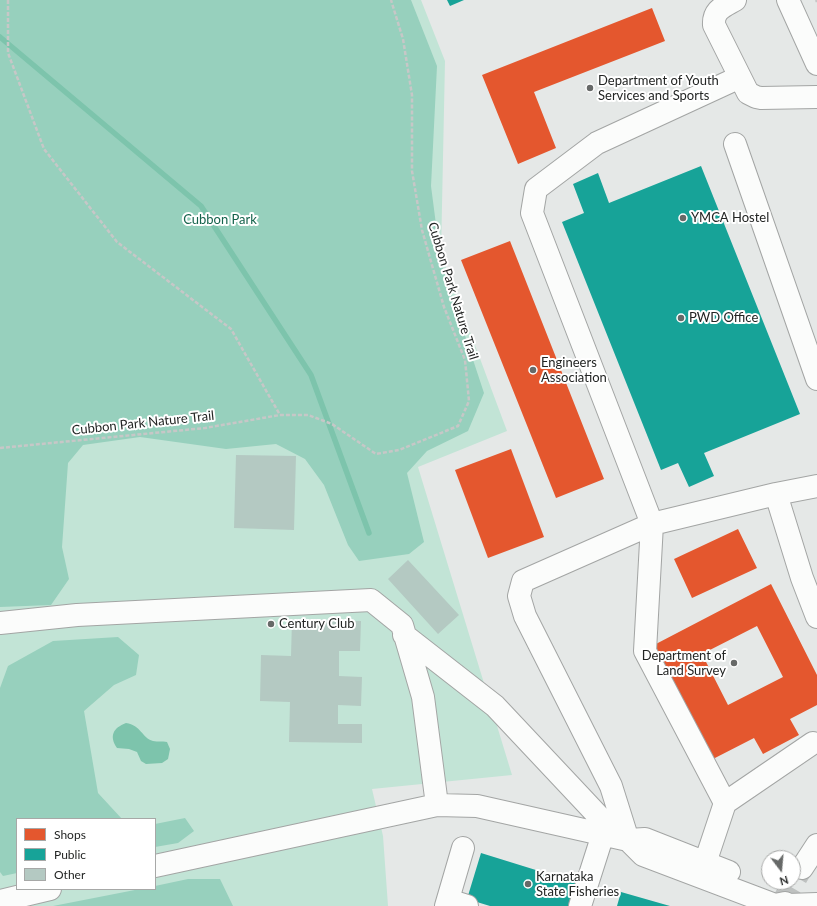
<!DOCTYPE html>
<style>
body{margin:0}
#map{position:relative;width:817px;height:906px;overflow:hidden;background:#e5e8e7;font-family:Lato,sans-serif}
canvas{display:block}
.legend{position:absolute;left:16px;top:818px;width:140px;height:72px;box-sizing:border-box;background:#fff;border:1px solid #a7a8a7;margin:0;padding:5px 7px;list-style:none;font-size:12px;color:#232524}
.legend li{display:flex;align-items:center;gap:8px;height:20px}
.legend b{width:20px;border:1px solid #a7a8a7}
.north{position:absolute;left:761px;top:850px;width:40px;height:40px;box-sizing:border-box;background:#fff;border:1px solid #a7a8a7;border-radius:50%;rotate:164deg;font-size:11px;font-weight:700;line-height:16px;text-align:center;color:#232524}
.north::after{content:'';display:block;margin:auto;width:14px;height:18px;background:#676968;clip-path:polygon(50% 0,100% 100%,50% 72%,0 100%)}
</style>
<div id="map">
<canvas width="817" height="906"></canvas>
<ul class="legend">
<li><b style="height:11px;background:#e4572e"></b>Shops</li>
<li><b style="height:11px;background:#17a398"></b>Public</li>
<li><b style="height:11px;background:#b4c9c2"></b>Other</li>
</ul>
<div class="north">N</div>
</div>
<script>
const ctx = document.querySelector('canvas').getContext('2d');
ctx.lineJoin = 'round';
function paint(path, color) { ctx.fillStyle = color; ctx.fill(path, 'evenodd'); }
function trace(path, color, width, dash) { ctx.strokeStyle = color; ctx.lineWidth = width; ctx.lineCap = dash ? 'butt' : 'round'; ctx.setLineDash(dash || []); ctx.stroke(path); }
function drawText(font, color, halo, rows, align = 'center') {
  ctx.font = font + ' Lato,sans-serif'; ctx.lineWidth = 4; ctx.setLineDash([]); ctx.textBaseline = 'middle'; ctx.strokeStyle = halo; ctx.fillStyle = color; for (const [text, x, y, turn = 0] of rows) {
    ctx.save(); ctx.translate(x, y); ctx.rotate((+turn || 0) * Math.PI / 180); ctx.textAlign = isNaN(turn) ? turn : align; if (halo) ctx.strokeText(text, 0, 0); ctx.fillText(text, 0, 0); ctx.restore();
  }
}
paint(new Path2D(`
 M0 0H421L445 61 441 254 507 431 418 467 512 775 372 789 383 836 388 906H0ZM17 819H155V889H17Z`), '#c2e4d6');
paint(new Path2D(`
 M0 0H411L437 66 431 186 441 263 484 393 468 431 427 451 407 473 424 542 409 554 359 561 348 545 324 485 305 459 276 444 226 449 140 437 83 445 68 463 62 547 69 579 51 605 0 607Z
 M118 637 139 655 136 675 114 685 84 711 98 793 122 819H17V873L3 876 0 872V688L8 666 53 641Z
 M185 818 194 831 178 843 155 847V824Z
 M188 879H220L233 906H53L140 889H155V886Z`), '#97d0bd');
paint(new Path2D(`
 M126 723C141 725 142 738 153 741 158 742 162 741 167 742L170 749 168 759 162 763 146 764 141 761 137 752 129 749 117 748C109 736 113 728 126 723Z`), '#7dc4ac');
paint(new Path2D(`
 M652 8 665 41 534 92 556 148 518 164 482 75Z
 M510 241 604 479 556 498 461 260Z
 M511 449 544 537 488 558 455 470Z
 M738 529 757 568 692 598 674 559Z
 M771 584 817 675V705L790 719 799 735 763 754 754 738 713 759 654 645ZM757 626 783 677 728 705 702 654Z`), '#e4572e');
paint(new Path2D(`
 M447 0H464L450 6Z
 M701 166 800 414 704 453 714 476 689 487 678 463 661 470 562 222 584 213 573 184 598 173 609 203Z
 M481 853 581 884 574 906H490L467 899Z
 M621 892 670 906H617Z`), '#17a398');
trace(new Path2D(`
 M0 37 201 206 311 375 369 533`), '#7dc4ac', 5.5);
paint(new Path2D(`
 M236 455 296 456 294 530 234 528Z
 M408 560 459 615 438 634 388 579Z
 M292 620 361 621 360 651H339V676L362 677 361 706 338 705V724H362V743L289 742 290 702 260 701 261 655 291 656Z`), '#b4c9c2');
trace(new Path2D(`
 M780 906 802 868`), '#bec1c0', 22, [22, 11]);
const minor = new Path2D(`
 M735 0C723 7 713 10 714 25L748 93 756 97 761 98 817 97
 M735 144 817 379
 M817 486 776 494 652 524 523 581 519 596 525 616 611 786 628 840 643 855 775 905 785 903 788 905 817 904
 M776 494 802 578 817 617
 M0 623 77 615 371 600 402 625 423 697 437 805
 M404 635 495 706 605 823 603 834 580 906
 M725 803 645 651 652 524 532 213 536 189 597 143 740 77
 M705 863 725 803 813 743
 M155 866 437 805 477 806 628 840 645 839 729 872
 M448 900 467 906
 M0 901 50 889
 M446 906 463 848`);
const major = new Path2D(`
 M788 0 817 64
 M802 868 817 845`);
trace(minor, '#a3a5a4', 24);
trace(major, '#a3a5a4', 24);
trace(new Path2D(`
 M8 0V53L44 149 117 242 231 329 280 415
 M816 0 817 2
 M0 448 205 428 280 415H308L332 424 376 454 399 450 458 426 469 401 465 360 444 307 422 230 412 171V95L403 39 391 0`), '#c7c7c7', 2.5, [4, 2]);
trace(minor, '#fbfcfb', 22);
trace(major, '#fbfcfb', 22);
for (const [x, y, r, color] of [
 [590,88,4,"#676968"],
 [683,218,4,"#676968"],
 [681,318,4,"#676968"],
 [533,370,4,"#676968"],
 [271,624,4,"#676968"],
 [734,663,4,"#676968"],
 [528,884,4,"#676968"]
]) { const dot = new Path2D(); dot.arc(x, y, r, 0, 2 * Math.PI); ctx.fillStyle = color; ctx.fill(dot); trace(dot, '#fff', 1.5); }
drawText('13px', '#232524', '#fff', [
 ["Department of Youth",598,81],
 ["Services and Sports",598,96],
 ["YMCA Hostel",691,218],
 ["PWD Office",689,318],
 ["Engineers",541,363],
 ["Association",541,378],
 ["Century Club",279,624],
 ["Department of",726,656,"right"],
 ["Land Survey",726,671,"right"],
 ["Karnataka",536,877],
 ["State Fisheries",536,892]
], 'left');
drawText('13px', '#15634c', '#fff', [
 ["Cubbon Park",220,220]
]);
drawText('13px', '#232524', '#fff', [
 ["Cubbon Park Nature Trail",453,291,73],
 ["Cubbon Park Nature Trail",143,423,-6]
]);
</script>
